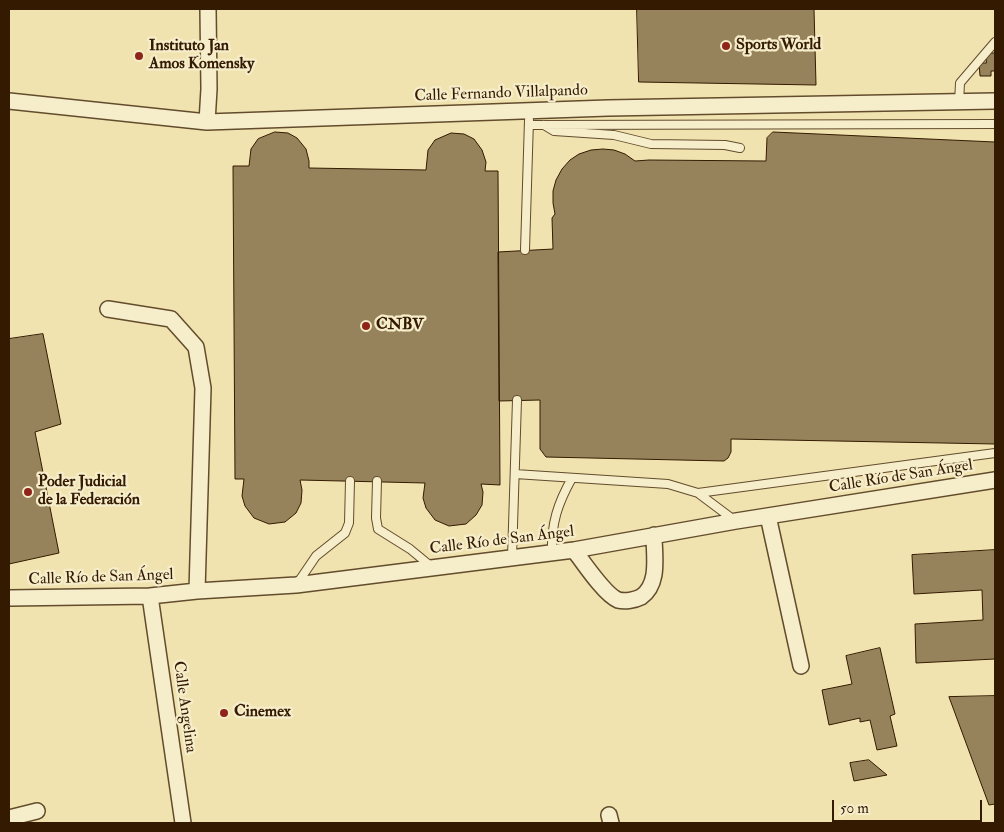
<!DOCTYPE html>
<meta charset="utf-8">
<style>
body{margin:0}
#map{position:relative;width:1004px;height:832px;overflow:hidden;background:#f1e3af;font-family:"IM FELL Double Pica",serif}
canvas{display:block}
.frame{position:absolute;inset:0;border:10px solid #331a00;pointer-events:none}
.scale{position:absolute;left:832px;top:800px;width:150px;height:22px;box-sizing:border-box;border:2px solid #331a00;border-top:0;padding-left:6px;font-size:15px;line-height:18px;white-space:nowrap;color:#331a00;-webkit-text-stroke:4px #f6edcb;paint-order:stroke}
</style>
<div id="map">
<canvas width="1004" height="832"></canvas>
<div class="frame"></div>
<div class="scale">50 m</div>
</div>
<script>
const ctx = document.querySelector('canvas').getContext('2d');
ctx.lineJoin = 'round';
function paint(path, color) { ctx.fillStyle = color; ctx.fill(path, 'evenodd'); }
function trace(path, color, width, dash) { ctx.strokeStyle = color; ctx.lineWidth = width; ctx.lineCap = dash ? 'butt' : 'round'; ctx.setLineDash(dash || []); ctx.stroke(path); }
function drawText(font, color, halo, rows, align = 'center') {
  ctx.font = font + ' "IM FELL Double Pica",serif'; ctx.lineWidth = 4.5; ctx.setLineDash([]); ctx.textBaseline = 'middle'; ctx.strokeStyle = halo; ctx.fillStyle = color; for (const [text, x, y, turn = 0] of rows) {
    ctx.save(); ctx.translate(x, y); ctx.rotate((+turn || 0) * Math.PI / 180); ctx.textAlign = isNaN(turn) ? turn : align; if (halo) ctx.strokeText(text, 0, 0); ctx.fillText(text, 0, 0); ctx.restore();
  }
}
const building = new Path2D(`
 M637 9H814L816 85 639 82Z
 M986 53H995V71H991V76H980L979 63H986Z
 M275 132 288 133 297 138 306 149 309 161V168L426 170 428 150 435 140 451 133 464 134 474 139 482 150 486 162 485 171H498L500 485 481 484 483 492 482 505 476 515 466 524 449 526 435 520 426 508 423 498 425 483 300 480 302 490 301 503 296 513 285 522 269 524 254 518 245 506 242 496 244 479H235L233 166H249L251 149 258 139Z
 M773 132 995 142V444L731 439V452L728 458 724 461 546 457 540 449V400L499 401 498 252 553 249 552 218 555 214 553 203V191L556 180 562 169 570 160 579 154 591 150 603 149 614 150 625 154 635 161 649 160 766 161 767 138Z
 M43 334 61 424 35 432 59 553 9 564V339Z
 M995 550V659L916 663 915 624 983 620 982 590 914 594 912 555Z
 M880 648 895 714 890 716 897 746 877 750 870 720 860 722V718L829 725 822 690 852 684 846 656Z
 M995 696V804L989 805 949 697Z
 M869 760 887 775 854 781 850 763Z`);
paint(building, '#96835b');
trace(building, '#331a00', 1);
const service = new Path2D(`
 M959 103 960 83 995 42
 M529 125 995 124
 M544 125 554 131 614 135 651 144 725 145 740 148
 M525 250 529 120
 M515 474 668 484 698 493 734 520
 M377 481 376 518 378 529 410 549 433 568
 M698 493 995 453
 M552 553C551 523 558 503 572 478
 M512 557 517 400
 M297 584 316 556 345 533 349 523 350 481`);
const minor = new Path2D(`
 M9 101 207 122 608 108 995 101
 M207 122 209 89 208 9
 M108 309 171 319 196 347 203 388 197 591
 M768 516 801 666
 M574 550C583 562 605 595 618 600 625 602 635 600 641 597 660 584 654 556 654 535
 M150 596 183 823
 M9 598 150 596 197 591 296 585 574 550 736 521 995 480
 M609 815 611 823
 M9 818 37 811`);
trace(service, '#624c2c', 10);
trace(minor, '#624c2c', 18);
trace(service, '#f6edcb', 8);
trace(minor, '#f6edcb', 15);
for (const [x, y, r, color] of [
 [726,46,5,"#8f2418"],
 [139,56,5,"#8f2418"],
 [366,326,5,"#8f2418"],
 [28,492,5,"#8f2418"],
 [224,713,5,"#8f2418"]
]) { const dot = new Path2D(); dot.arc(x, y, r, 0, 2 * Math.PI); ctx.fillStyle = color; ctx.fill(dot); trace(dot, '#f6edcb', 2); }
drawText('bold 16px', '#331a00', '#f6edcb', [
 ["Sports World",736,46],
 ["Instituto Jan",149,47],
 ["Amos Komensky",149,65],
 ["CNBV",376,326],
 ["Poder Judicial",38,483],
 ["de la Federación",38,501],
 ["Cinemex",234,713]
], 'left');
drawText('16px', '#331a00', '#f6edcb', [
 ["Calle Fernando Villalpando",501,94,-2],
 ["Calle Río de San Ángel",901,477,-9],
 ["Calle Río de San Ángel",502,541,-7],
 ["Calle Río de San Ángel",101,578,-2],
 ["Calle Angelina",184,707,82]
]);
</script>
